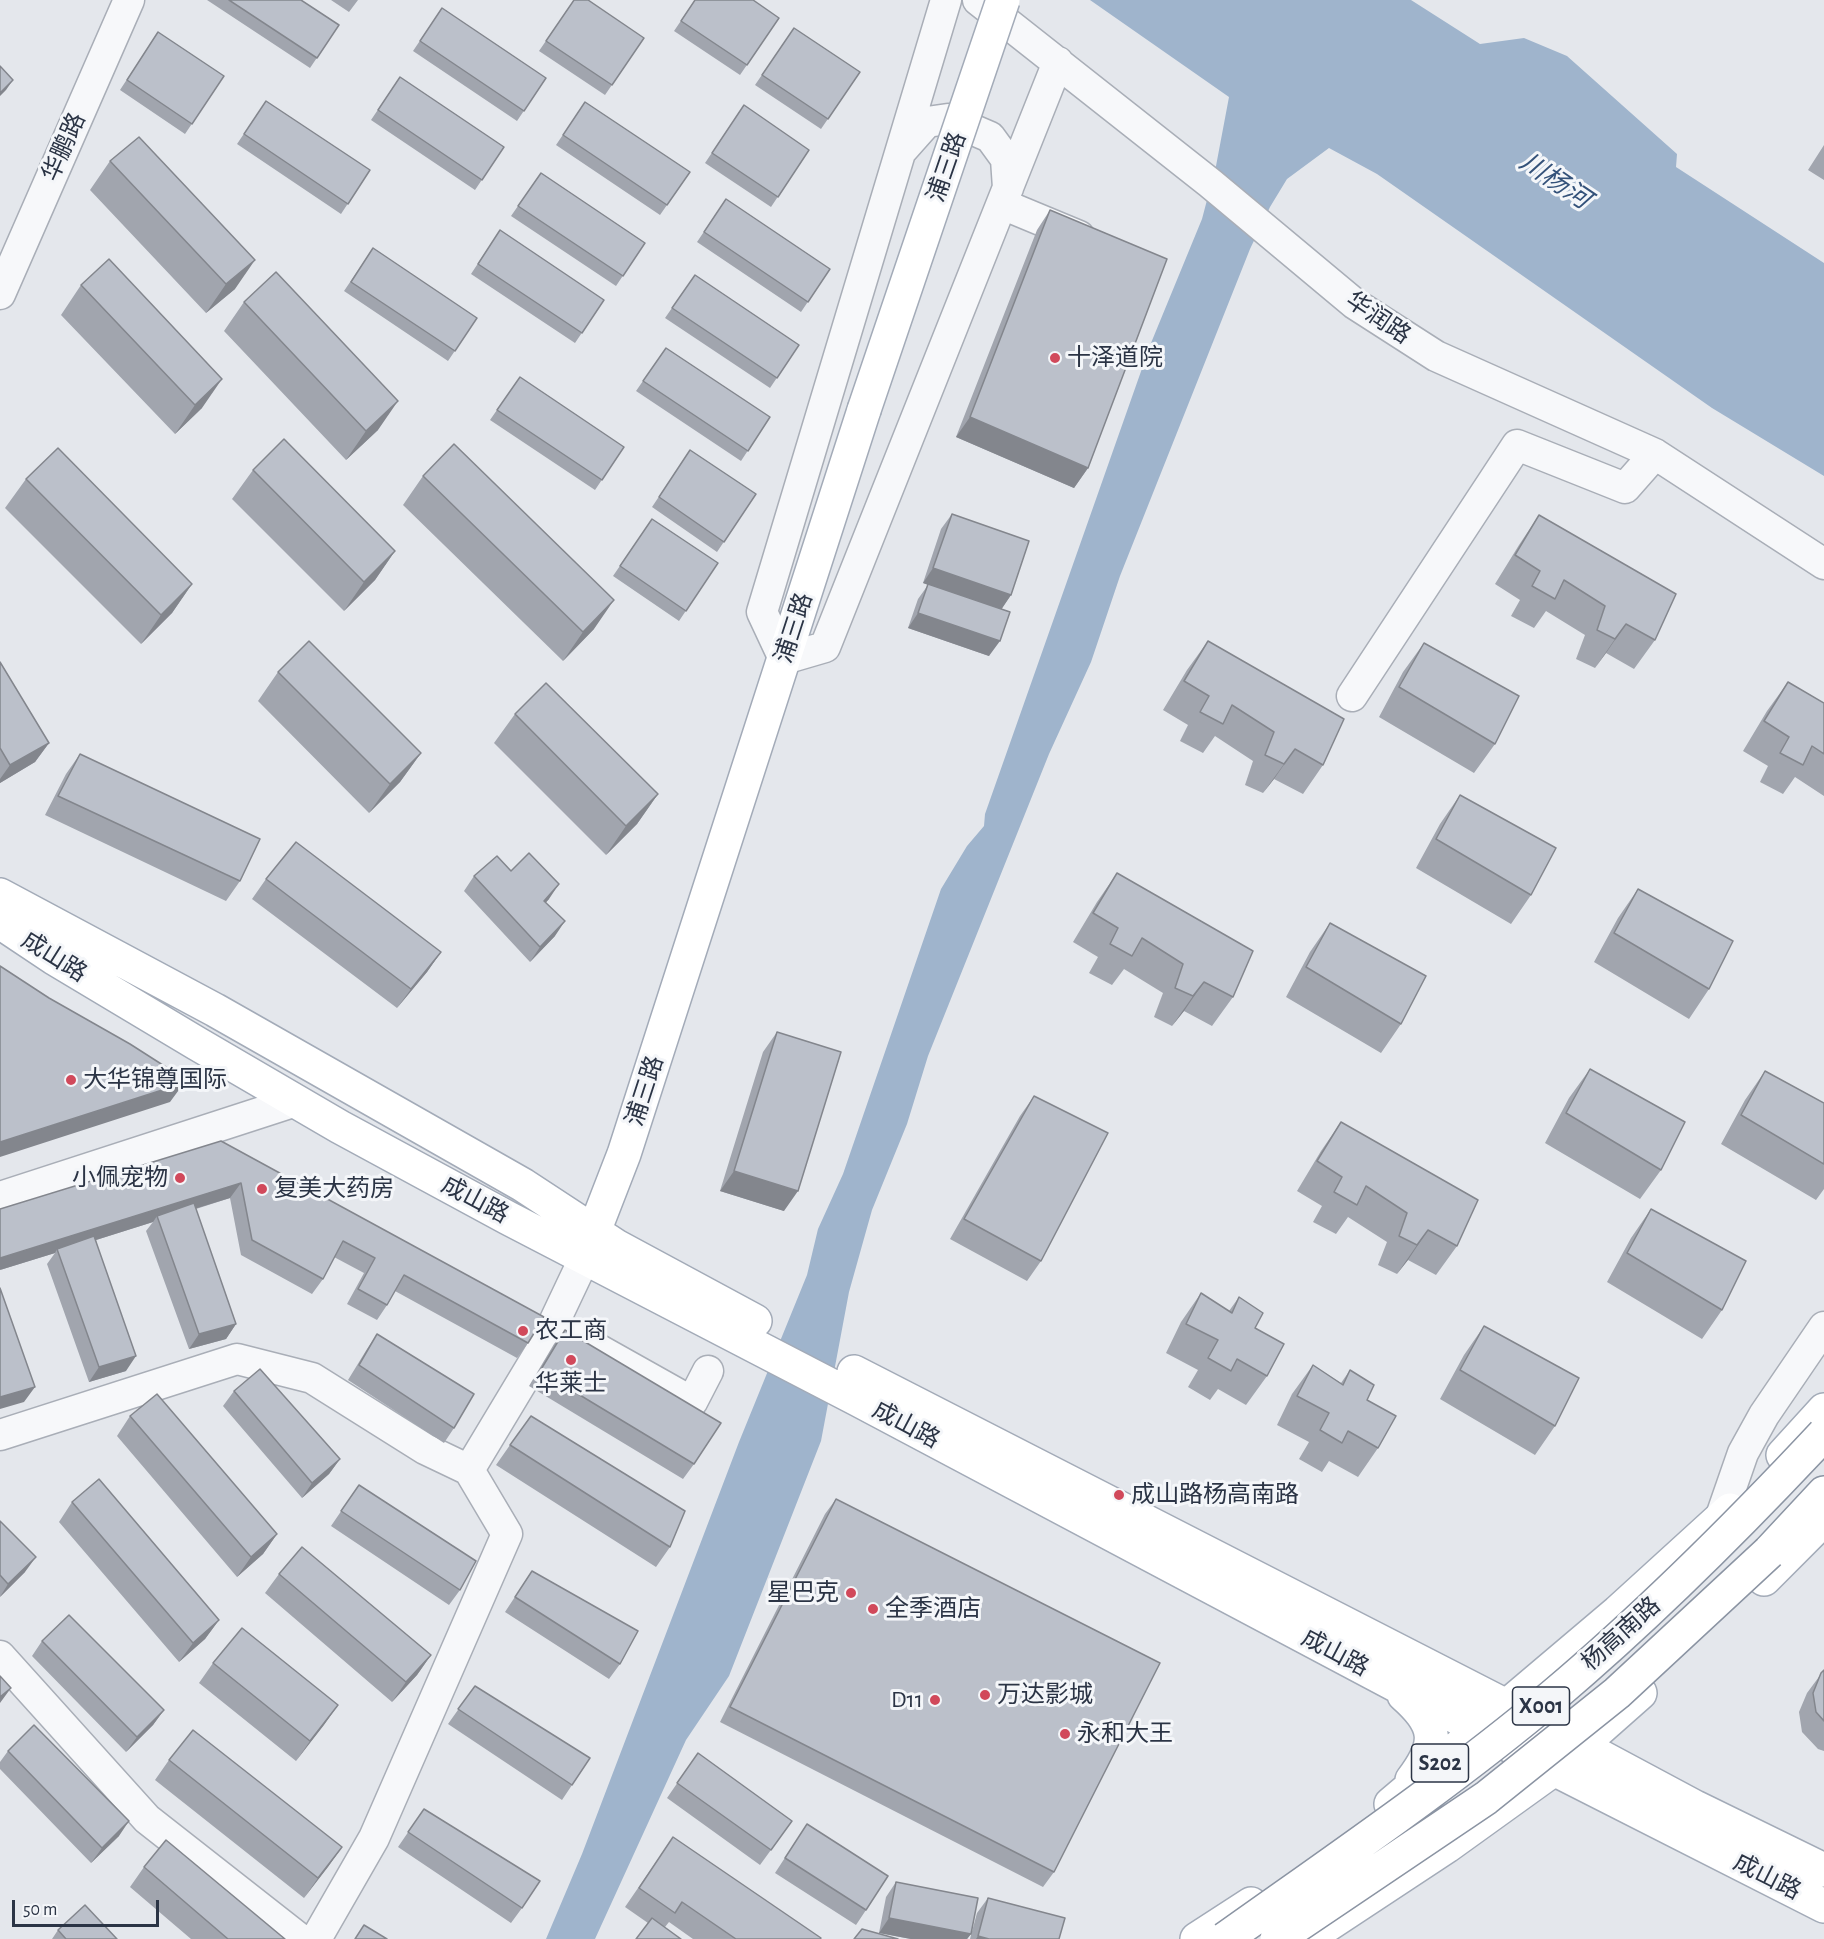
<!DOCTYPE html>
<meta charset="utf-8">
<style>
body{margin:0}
#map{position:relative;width:1824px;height:1939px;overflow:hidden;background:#e4e7ec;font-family:"Alegreya Sans",sans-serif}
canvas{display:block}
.scale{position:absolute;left:12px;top:1900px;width:147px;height:27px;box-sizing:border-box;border:3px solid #2b3445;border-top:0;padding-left:8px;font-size:18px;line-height:21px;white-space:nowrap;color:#2b3445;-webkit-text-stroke:4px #f4f6f9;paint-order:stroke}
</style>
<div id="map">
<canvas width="1824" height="1939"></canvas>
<div class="scale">50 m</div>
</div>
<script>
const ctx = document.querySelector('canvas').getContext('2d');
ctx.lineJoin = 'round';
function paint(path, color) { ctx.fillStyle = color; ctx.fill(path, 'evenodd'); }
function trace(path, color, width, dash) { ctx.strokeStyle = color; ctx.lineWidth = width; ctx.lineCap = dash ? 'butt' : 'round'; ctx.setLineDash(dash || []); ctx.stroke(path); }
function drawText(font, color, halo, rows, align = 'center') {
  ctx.font = font + ' "Alegreya Sans","Noto Sans SC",sans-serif'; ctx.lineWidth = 6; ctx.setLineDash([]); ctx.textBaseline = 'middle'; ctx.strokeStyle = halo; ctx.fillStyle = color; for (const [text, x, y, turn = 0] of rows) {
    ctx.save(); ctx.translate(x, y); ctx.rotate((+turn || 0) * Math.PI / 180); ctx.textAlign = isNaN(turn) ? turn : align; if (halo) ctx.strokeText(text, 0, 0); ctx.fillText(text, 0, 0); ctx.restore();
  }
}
paint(new Path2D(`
 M1090 0H1411L1480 44 1524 38 1567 56 1677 154 1676 167 1824 263V476L1712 408 1377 174 1329 148 1287 179 1270 207 1250 249 1120 576 1091 662 1049 754 928 1056 907 1124 872 1210 849 1292 821 1441 729 1676 686 1740 595 1939H546L582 1854 739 1442 807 1275 818 1229 843 1174 941 889 967 846 984 826 985 814 1151 343 1202 219 1216 166 1229 97Z`), '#9fb4cc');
const minor = new Path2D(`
 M946 0 762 612 784 659 825 647 1058 62
 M978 0 1210 183 1355 304 1436 356 1655 454 1824 564
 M903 149 927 122 948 119 990 137 1006 159 1008 188
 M1002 204 1079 236
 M0 294 129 0
 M1352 696 1517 445 1625 488 1655 454
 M0 1197 296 1101
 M553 1324 692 1402 708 1371
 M0 1435 237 1359 312 1378 425 1449 469 1470 540 1352 585 1257
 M1719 1522 1743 1453 1764 1415 1824 1327
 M0 1656 147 1819 300 1939
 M316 1939 374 1838 507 1534 469 1470`);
const major = new Path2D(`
 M0 895 215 1010 523 1185 616 1246 755 1321
 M0 922 54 958 196 1043 340 1127 508 1218 857 1399 1554 1769 1824 1906
 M586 1252 624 1154 864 410
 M854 1372 1508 1707 1695 1807 1824 1870
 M1783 1455 1824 1410
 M1764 1579 1824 1519
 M1404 1695C1439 1726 1439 1744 1412 1780
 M1391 1804 1618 1612 1730 1510
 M1197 1939 1251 1904
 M1306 1939 1447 1846 1554 1769 1640 1693`);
const highway = new Path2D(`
 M1769 1552 1824 1493`);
trace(minor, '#a9aeb7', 33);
trace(major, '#a3abb8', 36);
trace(highway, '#8b94a3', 36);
trace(minor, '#f7f8fa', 30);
trace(major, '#fff', 33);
trace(highway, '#fff', 33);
const majorBridge = new Path2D(`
 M864 410 1003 0`);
const highwayBridge = new Path2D(`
 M1225 1939C1336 1860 1449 1783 1553 1696 1649 1615 1738 1526 1824 1434
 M1277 1939 1486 1798 1617 1693 1769 1552`);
trace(majorBridge, '#a3abb8', 36, []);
trace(highwayBridge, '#8b94a3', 36, []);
trace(majorBridge, '#fff', 33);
trace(highwayBridge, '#fff', 33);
paint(new Path2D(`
 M207 0H301L339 25 310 68Z
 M331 0H358L349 12Z
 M574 0 644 38 605 95 539 51Z
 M695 0 779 18 740 75 674 31Z
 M442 8 546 78 517 121 413 51Z
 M794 28 860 72 821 129 755 85Z
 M158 32 224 76 185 134 120 90Z
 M400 77 504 147 475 190 371 120Z
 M266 101 370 170 341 214 237 144Z
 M585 102 690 172 660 215 556 145Z
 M744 105 809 150 771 207 705 163Z
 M1824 145V180L1808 170Z
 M110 161 235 289 206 313 90 190Z
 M541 173 645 243 616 286 511 216Z
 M726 199 830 269 801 312 697 242Z
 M1050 210 1088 468 1074 488 956 437 1037 230Z
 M500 230 604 300 575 343 471 274Z
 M373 248 477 318 448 361 344 291Z
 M695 275 799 345 770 388 665 318Z
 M81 285 202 408 175 434 61 315Z
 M244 302 378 430 346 460 224 331Z
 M666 348 770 417 741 461 636 391Z
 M520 377 624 447 595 490 490 420Z
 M690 450 756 494 717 552 652 507Z
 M253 470 395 551 375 580 344 611 232 499Z
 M423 476 594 629 563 661 403 505Z
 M26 479 192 584 172 613 141 644 5 508Z
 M952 514 1011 595 1001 609 989 656 908 628 918 599 928 585 923 583 941 529Z
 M1539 515 1655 640 1634 669 1606 653 1595 668 1576 659 1585 635 1546 611 1534 628 1511 616 1520 600 1495 584 1519 545Z
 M652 519 718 563 679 621 613 576Z
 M1208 641 1323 765 1303 794 1274 779 1263 793 1245 785 1253 761 1215 736 1203 753 1180 741 1188 725 1163 710 1187 670Z
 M1424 643 1495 744 1474 773 1379 717 1403 672Z
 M0 662 49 743 35 762 0 783Z
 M278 672 421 753 400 782 369 813 258 701Z
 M1788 682 1824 703V796L1795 777 1783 794 1760 782 1768 766 1743 751 1767 711Z
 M515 714 658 794 637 824 606 855 494 743Z
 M80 754 240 881 226 901 45 815 66 774Z
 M1460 795 1531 895 1511 924 1416 868 1440 824Z
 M511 871 549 899 546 902 555 936 530 962 464 891 474 876Z
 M1117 873 1233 997 1212 1026 1184 1011 1172 1026 1154 1017 1163 993 1124 969 1112 985 1089 973 1098 957 1073 942 1097 902Z
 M266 879 441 952 427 972 397 1008 252 899Z
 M1638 889 1709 989 1689 1019 1594 962 1618 918Z
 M1330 923 1401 1024 1381 1053 1286 997 1310 952Z
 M777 1032 784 1211 720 1191 763 1052Z
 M1590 1069 1661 1170 1640 1199 1545 1143 1569 1098Z
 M1765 1071 1824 1103V1189L1816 1200 1721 1144 1745 1100Z
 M1034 1096 1041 1261 1027 1281 950 1239 1020 1116Z
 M1341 1122 1457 1246 1436 1275 1408 1260 1397 1274 1378 1265 1387 1242 1348 1217 1336 1234 1313 1222 1322 1206 1297 1191 1321 1151Z
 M221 1141 528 1343 517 1358 395 1291 387 1305 377 1320 347 1304 364 1273 334 1257 323 1279 312 1294 241 1255 230 1198 196 1209 236 1324 226 1339 189 1349 146 1231 153 1222 96 1240 126 1371 89 1382 47 1264 55 1253 0 1270Z
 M1651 1209 1722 1310 1702 1339 1607 1282 1631 1238Z
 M1201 1293 1229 1311 1239 1297 1255 1328 1267 1376 1246 1405 1218 1389 1210 1400 1188 1387 1198 1370 1166 1353 1181 1322Z
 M1484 1326 1555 1426 1535 1455 1440 1399 1464 1355Z
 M565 1330 694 1464 683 1479 529 1386 554 1344Z
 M377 1334 454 1428 444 1443 348 1380 367 1349Z
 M1313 1365 1341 1383 1350 1370 1367 1400 1378 1448 1358 1477 1329 1461 1322 1472 1299 1459 1309 1442 1277 1425 1292 1394Z
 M234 1391 340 1459 329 1474 302 1498 223 1406Z
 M130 1416 277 1534 263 1554 237 1577 117 1436Z
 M510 1445 670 1547 656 1567 496 1465Z
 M359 1485 460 1590 449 1605 331 1526Z
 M836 1499 1054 1872 1043 1887 720 1722 825 1514Z
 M72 1502 219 1620 205 1639 179 1662 59 1522Z
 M0 1521 25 1572 0 1597Z
 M532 1571 620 1664 609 1679 505 1612Z
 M279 1574 431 1655 417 1675 392 1702 265 1593Z
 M42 1641 164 1710 153 1725 126 1752 32 1656Z
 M213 1663 338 1705 296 1761 199 1683Z
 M1824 1670V1751L1818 1749 1802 1732 1799 1712 1807 1693Z
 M475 1686 590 1758 562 1800 448 1724Z
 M8 1751 119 1836 91 1863 0 1769V1762Z
 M698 1753 792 1821 760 1865 667 1798Z
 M169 1760 342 1847 304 1898 155 1780Z
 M424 1809 522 1908 511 1923 398 1847Z
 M807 1824 866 1910 856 1925 775 1873Z
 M673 1837 820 1939H693L669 1922 665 1927 648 1923 625 1907Z
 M144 1867 285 1939H191L130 1887Z
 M896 1882 971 1934 967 1939H911L879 1933 886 1897Z
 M988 1898 1059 1939H970L977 1913Z
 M58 1930 117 1939H52Z`), '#a1a5ae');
paint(new Path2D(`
 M13 80 6 90 0 96V93Z
 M255 260 235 289 206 313 226 284Z
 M222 379 202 408 175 434 195 405Z
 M398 401 378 430 346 460 366 431Z
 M970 417 1088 468 1074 488 956 437Z
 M395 551 375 580 344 611 364 582Z
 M933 568 1011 595 1001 610 923 583Z
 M192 584 172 613 141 644 161 615Z
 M614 600 594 629 563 661 583 632Z
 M918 613 1000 641 989 656 908 628Z
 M1626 624 1606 653 1595 668 1615 639Z
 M49 743 35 762 0 783V779L10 765Z
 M1295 749 1274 779 1263 793 1284 764Z
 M421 753 400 782 369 813 390 784Z
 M658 794 637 824 606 855 626 826Z
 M559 884 549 899 534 916 544 901Z
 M565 921 555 936 530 962 540 947Z
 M441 952 427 972 397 1008 411 989Z
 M1204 982 1184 1011 1172 1026 1193 996Z
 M184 1083 170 1102 0 1157V1142Z
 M734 1171 798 1191 784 1211 720 1191Z
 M241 1183 230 1198 158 1220 157 1216 153 1222 58 1252 57 1249 55 1253 0 1270V1258Z
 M1428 1230 1408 1260 1397 1274 1417 1245Z
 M236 1324 226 1339 189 1349 199 1334Z
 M136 1356 126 1371 89 1382 99 1367Z
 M35 1387 24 1402 0 1409V1397Z
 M340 1459 329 1474 302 1498 312 1483Z
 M277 1534 263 1554 237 1577 251 1557Z
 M36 1557 25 1572 0 1597 8 1584Z
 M219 1620 205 1639 179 1662 193 1643Z
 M431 1655 417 1675 392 1702 406 1682Z
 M11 1688 0 1703V1697Z
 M338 1705 324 1725 296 1761 310 1741Z
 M164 1710 153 1725 126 1752 137 1737Z
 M129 1821 119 1836 91 1863 102 1848Z
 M342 1847 328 1867 304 1898 318 1878Z
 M889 1918 971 1934 967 1939H911L879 1933Z
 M978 1936 989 1939H976Z`), '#83868d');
const building = new Path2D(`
 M229 0H301L339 25 317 58Z
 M574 0H588L644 38 612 85 546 41Z
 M695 0H753L779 18 747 65 681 21Z
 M442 8 546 78 524 111 420 41Z
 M794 28 860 72 828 119 762 75Z
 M158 32 224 76 192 124 127 80Z
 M0 66 13 80 0 93Z
 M400 77 504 147 482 180 378 110Z
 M266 101 370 170 348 204 244 134Z
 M585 102 690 172 667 205 563 135Z
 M744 105 809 150 778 197 712 153Z
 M139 137 255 260 226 284 110 161Z
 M541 173 645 243 623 276 518 206Z
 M726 199 830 269 808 302 704 232Z
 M1050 210 1167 259 1088 468 970 417Z
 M500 230 604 300 582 333 478 264Z
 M373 248 477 318 455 351 351 282Z
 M109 259 222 379 195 405 81 285Z
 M276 272 398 401 366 431 244 302Z
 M695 275 799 345 777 378 672 308Z
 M666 348 770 417 748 451 643 381Z
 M520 377 624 447 602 480 497 410Z
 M284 439 395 551 364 582 253 470Z
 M454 444 614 600 583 632 423 476Z
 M58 448 192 584 161 615 26 479Z
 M690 450 756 494 724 542 659 497Z
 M952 514 1029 541 1011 595 933 568Z
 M1539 515 1676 594 1655 640 1626 624 1615 639 1597 630 1605 606 1564 580 1555 599 1532 586 1540 571 1515 555Z
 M652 519 718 563 686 611 620 566Z
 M928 584 1010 612 1000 641 918 613Z
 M309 641 421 753 390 784 278 672Z
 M1208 641 1344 719 1323 765 1295 749 1284 764 1265 755 1274 732 1232 705 1223 724 1200 712 1209 696 1184 681Z
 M1424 643 1519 696 1495 744 1399 687Z
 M0 662 49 743 10 765 0 748Z
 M1788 682 1824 703V754L1812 746 1803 765 1780 753 1789 737 1764 721Z
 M546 683 658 794 626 826 515 714Z
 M80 754 260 839 240 881 58 796Z
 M1460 795 1556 848 1531 895 1436 839Z
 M296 842 441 952 411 989 266 879Z
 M529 853 559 884 544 901 565 921 540 947 474 876 497 856 511 871Z
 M1117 873 1253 951 1233 997 1204 982 1193 996 1175 988 1183 964 1142 938 1132 956 1110 944 1118 928 1093 913Z
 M1638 889 1733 941 1709 989 1614 933Z
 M1330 923 1426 976 1401 1024 1306 967Z
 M0 966 49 998 130 1044 180 1076 184 1083 0 1142Z
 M777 1032 841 1052 798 1191 734 1171Z
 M1590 1069 1685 1122 1661 1170 1566 1113Z
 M1765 1071 1824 1103V1164L1741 1115Z
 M1034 1096 1108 1133 1041 1261 964 1219Z
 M1341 1122 1478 1200 1457 1246 1428 1230 1417 1245 1399 1236 1407 1213 1366 1186 1357 1205 1334 1192 1342 1177 1317 1161Z
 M221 1141 544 1317 528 1343 404 1275 387 1305 358 1289 375 1258 343 1241 323 1279 252 1240 241 1183 0 1258V1209Z
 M194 1203 236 1324 199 1334 157 1216Z
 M1651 1209 1746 1261 1722 1310 1627 1253Z
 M94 1236 136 1356 99 1367 57 1249Z
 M0 1288 35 1387 0 1397Z
 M1201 1293 1232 1313 1239 1297 1263 1313 1255 1328 1284 1344 1267 1376 1237 1359 1231 1371 1208 1358 1218 1340 1186 1324Z
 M1484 1326 1579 1378 1555 1426 1460 1370Z
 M565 1330 721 1423 694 1464 540 1371Z
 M377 1334 474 1394 454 1428 359 1365Z
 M1313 1365 1343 1385 1350 1370 1374 1385 1367 1400 1396 1416 1378 1448 1348 1431 1342 1443 1320 1430 1329 1413 1297 1396Z
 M260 1369 340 1459 312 1483 234 1391Z
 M157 1394 277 1534 251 1557 130 1416Z
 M531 1416 685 1511 670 1547 510 1445Z
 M99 1479 219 1620 193 1643 72 1502Z
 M359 1485 476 1561 460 1590 341 1511Z
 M836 1499 1160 1663 1054 1872 730 1707Z
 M0 1521 36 1557 8 1584 0 1575Z
 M302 1547 431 1655 406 1682 279 1574Z
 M532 1571 638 1631 620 1664 515 1597Z
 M69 1615 164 1710 137 1737 42 1641Z
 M242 1628 338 1705 310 1741 213 1663Z
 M1824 1670V1721L1816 1712 1813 1693 1821 1673Z
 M0 1676 11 1688 0 1697Z
 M475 1686 590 1758 572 1785 458 1709Z
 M34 1725 129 1821 102 1848 8 1751Z
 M193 1730 342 1847 318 1878 169 1760Z
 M698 1753 792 1821 771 1850 677 1783Z
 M424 1809 540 1881 522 1908 408 1832Z
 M807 1824 888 1876 866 1910 785 1858Z
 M673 1837 821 1938 820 1939H736L682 1902 675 1913 639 1888Z
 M166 1840 285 1939H228L144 1867Z
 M896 1882 978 1898 971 1934 889 1918Z
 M988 1898 1065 1918 1059 1939H989L978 1936Z
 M85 1905 117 1939H66L58 1930Z
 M652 1918 681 1939H636Z
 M364 1925 387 1939H355Z
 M862 1929 898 1939H854Z`);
paint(building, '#bbc0ca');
trace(building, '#83868d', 1.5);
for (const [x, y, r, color] of [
 [1055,358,6,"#d1495b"],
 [71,1080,6,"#d1495b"],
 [180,1178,6,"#d1495b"],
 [262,1189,6,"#d1495b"],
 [523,1331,6,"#d1495b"],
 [571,1360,6,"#d1495b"],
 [1119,1495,6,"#d1495b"],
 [851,1593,6,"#d1495b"],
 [873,1609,6,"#d1495b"],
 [985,1695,6,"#d1495b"],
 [935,1700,6,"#d1495b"],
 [1065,1734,6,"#d1495b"]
]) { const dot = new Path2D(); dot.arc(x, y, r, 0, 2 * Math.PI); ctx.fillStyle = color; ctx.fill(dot); trace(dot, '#f4f6f9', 2); }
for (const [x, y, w] of [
 [1541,1706,57],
 [1440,1763,57]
]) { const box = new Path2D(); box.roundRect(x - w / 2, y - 19, w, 38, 4.5); ctx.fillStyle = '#f4f6f9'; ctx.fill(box); trace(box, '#2b3445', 1.5); }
drawText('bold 22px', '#2b3445', null, [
 ["X001",1541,1706],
 ["S202",1440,1763]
]);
drawText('24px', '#2b3445', '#f4f6f9', [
 ["华鹏路",64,147,-66],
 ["浦三路",947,167,-71],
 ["华润路",1378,318,34],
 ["浦三路",794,628,-72],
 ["成山路",54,957,32],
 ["浦三路",645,1091,-72],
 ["成山路",475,1200,28],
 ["成山路",906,1425,28],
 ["杨高南路",1621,1634,-42],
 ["成山路",1335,1653,28],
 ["成山路",1767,1877,27]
]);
drawText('24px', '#2b3445', '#f4f6f9', [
 ["十泽道院",1067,358],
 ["大华锦尊国际",83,1080],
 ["小佩宠物",168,1178,"right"],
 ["复美大药房",274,1189],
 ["农工商",535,1331],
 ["华莱士",571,1384,"center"],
 ["成山路杨高南路",1131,1495],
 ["星巴克",839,1593,"right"],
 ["全季酒店",885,1609],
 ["万达影城",997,1695],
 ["D11",923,1700,"right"],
 ["永和大王",1077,1734]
], 'left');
drawText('italic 26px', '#34527a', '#f4f6f9', [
 ["川杨河",1555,181,34]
]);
</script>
